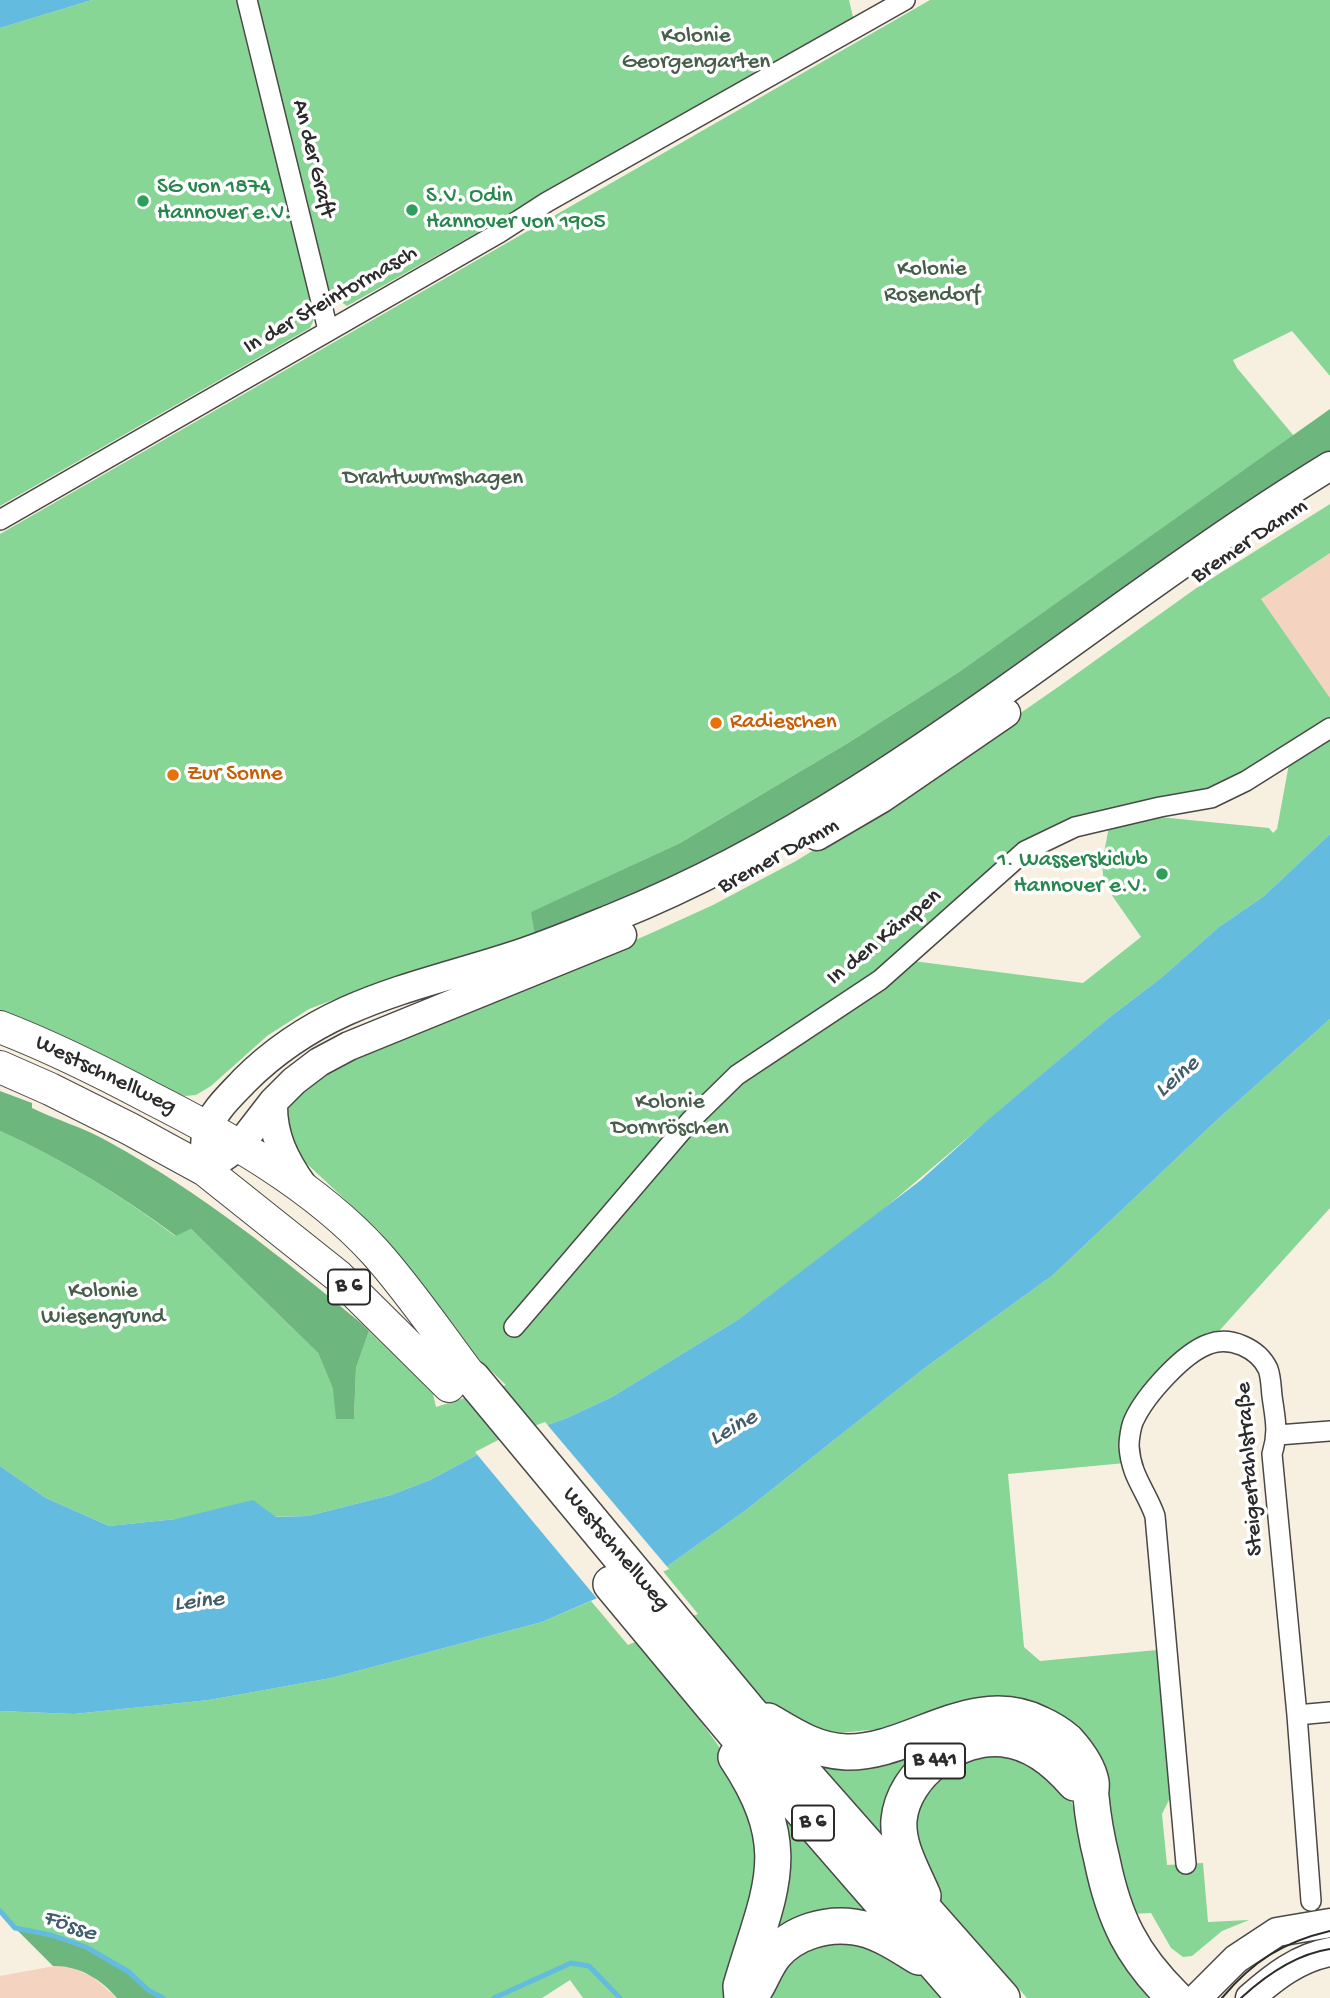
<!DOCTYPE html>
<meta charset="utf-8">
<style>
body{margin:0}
canvas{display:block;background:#f7efdf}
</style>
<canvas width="1330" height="1998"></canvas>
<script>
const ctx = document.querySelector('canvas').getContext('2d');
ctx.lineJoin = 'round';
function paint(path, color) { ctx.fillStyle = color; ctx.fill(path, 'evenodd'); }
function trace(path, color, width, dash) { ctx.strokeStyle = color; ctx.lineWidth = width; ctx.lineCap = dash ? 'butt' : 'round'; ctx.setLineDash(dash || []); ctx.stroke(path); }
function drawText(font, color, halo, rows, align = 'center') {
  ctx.font = font + ' "Gochi Hand",sans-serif'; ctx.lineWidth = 7; ctx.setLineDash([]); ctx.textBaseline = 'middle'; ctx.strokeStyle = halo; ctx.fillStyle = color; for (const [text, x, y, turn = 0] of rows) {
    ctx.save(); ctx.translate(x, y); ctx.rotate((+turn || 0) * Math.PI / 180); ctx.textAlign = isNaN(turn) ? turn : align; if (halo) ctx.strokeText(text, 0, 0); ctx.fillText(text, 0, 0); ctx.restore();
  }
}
paint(new Path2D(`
 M1330 553V698L1261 599Z
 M60 1965 71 1967 93 1977 117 1998H0V1976Z`), '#f4d3c0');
paint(new Path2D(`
 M92 0H242L239 13 315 317 310 328 0 506V28Z
 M255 0H849L854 21 347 306 328 293Z
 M930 0H1330V376L1292 331 1233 360 1237 368 1294 436 959 672 848 743 680 843 532 912 535 936 383 981 309 1009 267 1036 211 1086 196 1095 185 1096 143 1083 0 1015V534Z
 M1330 504V553L1261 599 1330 698V717L1212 792 1061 824 913 961 1083 983 1141 937 1104 884 1102 864 1109 826 1160 817 1269 828 1273 833 1277 829 1291 753 1330 728V834L1264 896 1219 927 1161 978 1110 1017 873 1218 739 1319 612 1397 567 1418 505 1440 430 1480 391 1495 308 1516 176 1519 109 1526 46 1498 0 1466V1131C62 1159 121 1195 175 1236L191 1229 318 1353 333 1389 354 1418 356 1368 369 1331 433 1394 436 1407 506 1385 472 1353 380 1232 291 1149 285 1109 321 1073 647 935 713 905 796 861 895 800 1061 685 1195 589Z
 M1330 1019V1208L1219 1331 1187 1348 1159 1377 1125 1463 1008 1474 1024 1647 1040 1661 1157 1650 1170 1798 1162 1814 1167 1865 1203 1863 1208 1922 1249 1920 1222 1931 1192 1956 1183 1957 1171 1948 1151 1913 1130 1914 1107 1818 950 1706 879 1729 830 1734 769 1707 746 1686 686 1619 698 1614 662 1570 746 1510 926 1367 1053 1275 1218 1119Z
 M591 1601 628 1645 642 1639 740 1776 764 1847 728 1998H583L570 1980 542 1998H163L148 1990 129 1972 86 1947 51 1935 15 1928 0 1911V1711L74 1714 209 1700 331 1678 542 1622Z
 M947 1743 895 1857 806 1755Z
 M1011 1752 1066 1789 1149 1995 1147 1998H1027L936 1896 921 1870 913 1820 933 1780 970 1756Z
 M778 1804 884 1923 765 1946Z
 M819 1942 863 1943 907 1964 945 1998H763L780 1968Z`), '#87d696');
paint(new Path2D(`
 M1330 409V451L887 757 710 862 535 936 531 912 680 843 848 743 959 672Z
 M0 1091 32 1103V1108C56 1120 83 1127 109 1142 200 1192 281 1257 361 1323L369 1331 356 1368 354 1419H336L333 1389 318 1353 191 1229 176 1236C121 1195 62 1159 0 1131Z
 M15 1928C56 1936 93 1947 128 1971 140 1980 149 1991 163 1998H117C101 1979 78 1965 53 1966Z`), '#6db77f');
paint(new Path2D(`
 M0 0H92L0 28Z
 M1330 834V1019L1218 1119 1053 1275 926 1367 746 1510 662 1570 542 1622 331 1678 209 1700 74 1714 0 1711V1466L46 1498 109 1526 176 1519 253 1500 276 1517 308 1516 391 1495 430 1480 505 1440 567 1418 612 1397 739 1319 921 1180 989 1119 1110 1017 1161 978 1219 927 1264 896Z`), '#63bbe0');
paint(new Path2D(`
 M545 1422 669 1569 599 1601 475 1452 504 1437Z`), '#f7efdf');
trace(new Path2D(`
 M0 1911 15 1928 51 1935 86 1947 129 1972 148 1990 163 1998
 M494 1998 571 1963 589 1966 620 1998`), '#63bbe0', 5);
const street = new Path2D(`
 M247 0 328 330
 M0 520 499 233 547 202 905 0
 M514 1327 691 1120 737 1075 880 980 1025 851 1075 827 1160 807 1211 798 1246 781 1330 728
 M1278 1435 1330 1431
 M1297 1715 1330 1712
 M1186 1864 1155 1516C1146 1490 1131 1477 1129 1446 1129 1439 1131 1426 1134 1420 1145 1396 1183 1353 1209 1344 1230 1336 1258 1348 1268 1369 1271 1377 1271 1387 1272 1396 1275 1418 1279 1432 1272 1454L1297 1715 1311 1901`);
const secondary = new Path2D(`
 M817 836 882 798 1006 713
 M273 1102C272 1135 284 1159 303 1186
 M205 1170C205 1157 204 1143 207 1130 213 1111 231 1095 244 1081 325 1000 416 988 519 954 552 943 583 930 615 917 879 811 1090 613 1330 466
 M205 1170 239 1146 273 1102 294 1081 319 1062 349 1046 622 935
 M1197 1998 1236 1959 1277 1932 1330 1923
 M1250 1998C1274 1977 1298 1958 1330 1952`);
const primary = new Path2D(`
 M0 1027C52 1047 100 1071 149 1097 228 1137 315 1186 375 1252 410 1291 440 1336 472 1378
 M0 1067 50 1089 130 1129 205 1170 338 1276 449 1386`);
const highway = new Path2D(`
 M472 1378 747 1709 1002 1998
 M611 1584 740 1739 965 1998
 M768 1721C793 1736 816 1751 846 1752 910 1754 973 1690 1040 1724 1049 1728 1059 1734 1067 1741 1077 1752 1088 1766 1091 1782 1092 1787 1090 1792 1091 1797 1093 1818 1097 1840 1102 1860 1114 1919 1132 1956 1175 1998
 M736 1757C798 1850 769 1890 741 1986L742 1998
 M923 1896C913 1872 897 1847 899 1820 903 1774 958 1733 1004 1739 1033 1742 1056 1761 1075 1783
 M753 1992C761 1981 765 1966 775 1954 794 1932 826 1923 854 1927 878 1930 899 1945 919 1957`);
trace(street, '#4a4846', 22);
trace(secondary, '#4a4846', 31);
trace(primary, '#4a4846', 34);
trace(highway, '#4a4846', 38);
trace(street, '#fff', 19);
trace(secondary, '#fff', 28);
trace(primary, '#fff', 32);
trace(highway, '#fff', 35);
trace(new Path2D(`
 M1222 1998C1253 1961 1283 1942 1330 1931
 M1241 1998C1266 1975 1297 1954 1330 1949`), '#2b2b2b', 2);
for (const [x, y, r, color] of [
 [143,201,7,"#2e9e5b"],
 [412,210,7,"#2e9e5b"],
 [716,723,7,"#e8710a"],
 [173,775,7,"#e8710a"],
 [1162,874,7,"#2e9e5b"]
]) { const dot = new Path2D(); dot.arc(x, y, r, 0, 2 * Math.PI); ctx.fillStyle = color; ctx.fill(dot); trace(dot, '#fff', 2.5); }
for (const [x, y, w] of [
 [349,1287,42],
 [935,1761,60],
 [813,1823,42]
]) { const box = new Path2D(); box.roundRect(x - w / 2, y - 17.5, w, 35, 5); ctx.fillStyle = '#fff'; ctx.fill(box); trace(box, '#2b2b2b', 2); }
drawText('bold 21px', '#2b2b2b', null, [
 ["B 6",349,1287],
 ["B 441",935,1761],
 ["B 6",813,1823]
]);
drawText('23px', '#475e4b', '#fff', [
 ["Kolonie",696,37],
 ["Georgengarten",696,63],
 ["Kolonie",932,270],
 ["Rosendorf",932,296],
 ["Drahtwurmshagen",433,479],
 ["Kolonie",670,1103],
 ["Dornröschen",670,1129],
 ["Kolonie",103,1292],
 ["Wiesengrund",103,1318]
]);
drawText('23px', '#2b2b2b', '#fff', [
 ["An der Graft",312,159,76],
 ["In der Steintormasch",331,301,-30],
 ["Bremer Damm",1250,542,-34],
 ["Bremer Damm",779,857,-29],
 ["In den Kämpen",885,938,-39],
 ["Westschnellweg",105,1076,26],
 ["Steigertahlstraße",1251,1469,-94],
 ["Westschnellweg",615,1550,50]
]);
drawText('23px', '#27864d', '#fff', [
 ["SG von 1874",157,188],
 ["Hannover e.V.",157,214],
 ["S.V. Odin",426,197],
 ["Hannover von 1905",426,223],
 ["1. Wasserskiclub",1148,861,"right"],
 ["Hannover e.V.",1148,887,"right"]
], 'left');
drawText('23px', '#c56008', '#fff', [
 ["Radieschen",730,723],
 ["Zur Sonne",187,775]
], 'left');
drawText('italic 24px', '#3f5d6a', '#fff', [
 ["Leine",1178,1078,-41],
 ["Leine",734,1429,-29],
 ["Leine",199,1603,-6],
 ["Fösse",69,1927,19]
]);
</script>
